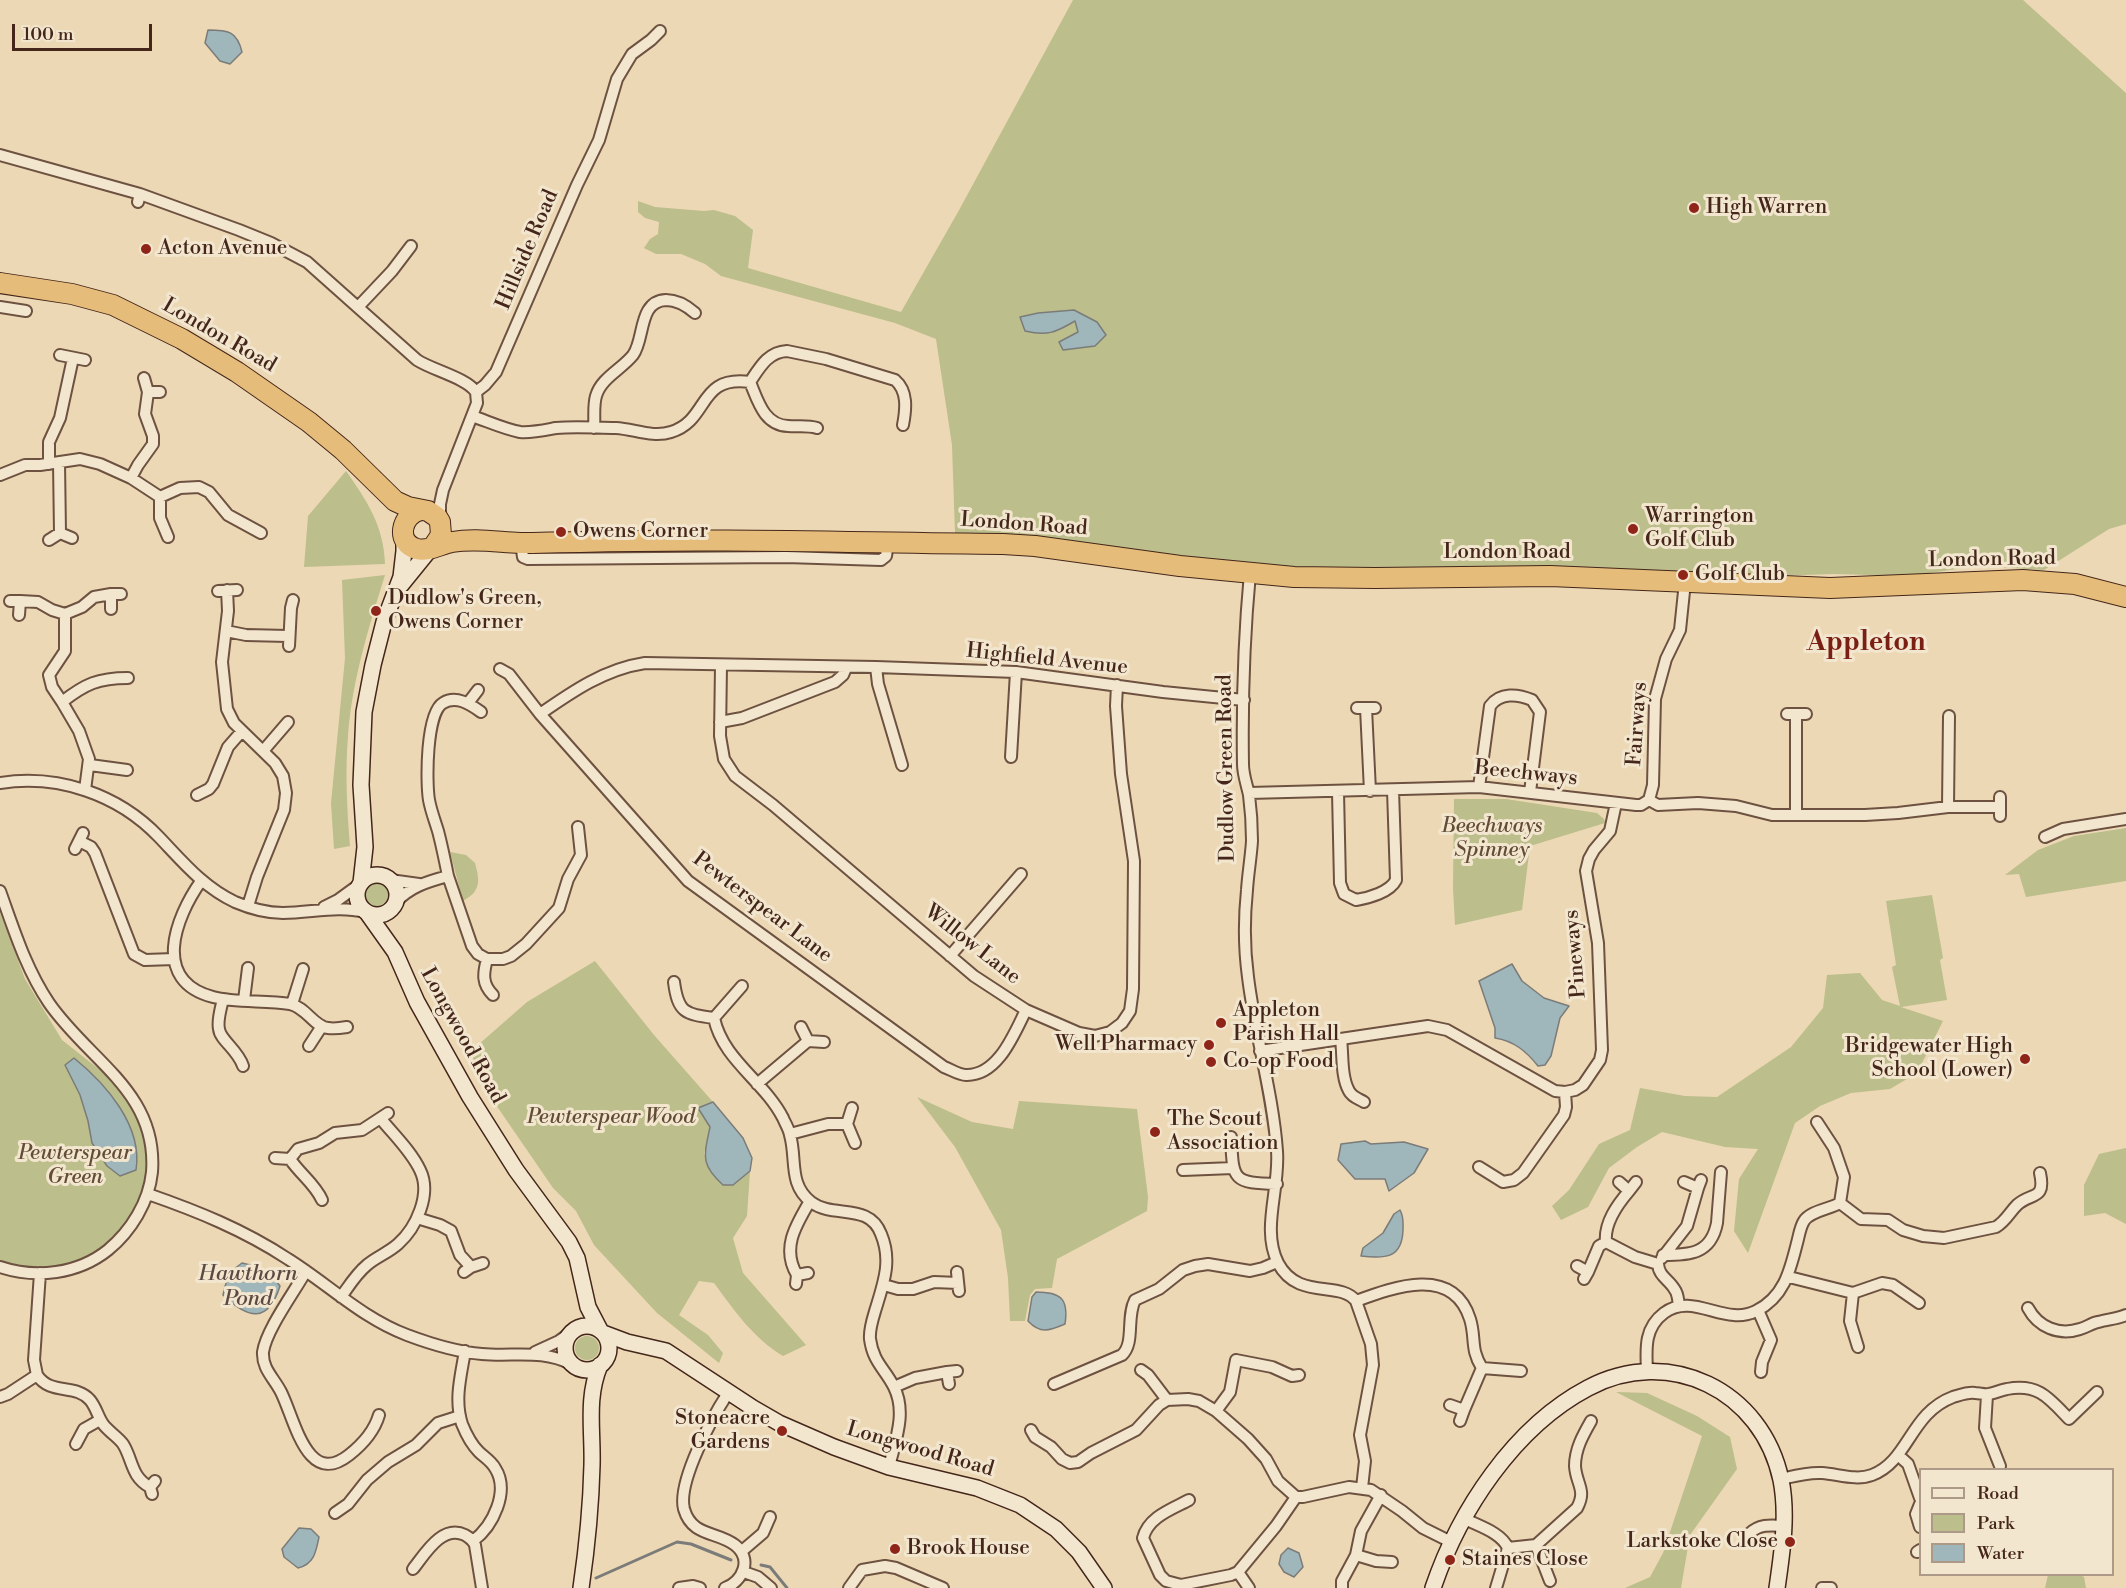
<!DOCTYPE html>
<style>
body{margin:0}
#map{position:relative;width:2126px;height:1588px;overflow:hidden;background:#ecd8b5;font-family:"Libre Bodoni",serif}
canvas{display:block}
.legend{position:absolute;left:1919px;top:1468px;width:195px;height:108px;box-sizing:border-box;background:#f3e6cf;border:2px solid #ad9987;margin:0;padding:8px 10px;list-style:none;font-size:18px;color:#44261a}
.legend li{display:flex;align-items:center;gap:12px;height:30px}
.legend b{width:30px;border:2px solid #ad9987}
.scale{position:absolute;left:12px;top:24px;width:140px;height:27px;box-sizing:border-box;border:3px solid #44261a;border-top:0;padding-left:8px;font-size:18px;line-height:21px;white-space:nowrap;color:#44261a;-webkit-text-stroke:4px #f3e6cf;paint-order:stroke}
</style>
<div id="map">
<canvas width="2126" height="1588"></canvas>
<ul class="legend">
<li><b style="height:8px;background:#f3e6cf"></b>Road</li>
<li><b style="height:16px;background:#bcbe8b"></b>Park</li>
<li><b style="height:16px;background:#9fb6ba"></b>Water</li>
</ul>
<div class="scale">100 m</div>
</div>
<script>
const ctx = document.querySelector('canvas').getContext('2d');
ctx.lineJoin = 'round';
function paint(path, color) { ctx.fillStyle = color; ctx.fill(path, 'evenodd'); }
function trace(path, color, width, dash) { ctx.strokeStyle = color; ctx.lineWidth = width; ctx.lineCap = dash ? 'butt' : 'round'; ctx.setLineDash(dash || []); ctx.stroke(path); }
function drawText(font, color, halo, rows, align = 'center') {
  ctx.font = font + ' "Libre Bodoni",serif'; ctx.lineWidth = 6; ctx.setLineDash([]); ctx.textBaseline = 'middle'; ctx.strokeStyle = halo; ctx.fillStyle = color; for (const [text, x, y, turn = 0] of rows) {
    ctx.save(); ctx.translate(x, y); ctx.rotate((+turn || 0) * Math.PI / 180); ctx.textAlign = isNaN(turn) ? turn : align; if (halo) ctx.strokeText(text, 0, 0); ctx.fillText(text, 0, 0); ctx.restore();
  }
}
paint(new Path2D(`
 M1073 0H2023L2126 93V524L2109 529 2044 570 1978 566 1909 576 1834 574 1650 580 1375 578 1055 549 955 533 952 445 936 339 895 323 721 276 705 264 681 254H656L644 248 650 239 658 234 659 222 645 218 638 212V201L655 207 704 211 714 210 735 216 753 230 748 268 901 312 958 212Z
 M346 471C367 501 384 526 385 564L304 567 308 516Z
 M385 575C369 627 352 680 348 736 345 772 347 809 350 846L334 849 331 803 345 658 342 580Z
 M1454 799H1506L1597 813 1604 819 1605 823 1530 846 1522 910 1455 925 1453 888Z
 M2126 828V881L2026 897 2019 874 2005 875 2038 850 2074 836Z
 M450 852 466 855 475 863C480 881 481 891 463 901Z
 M364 894a12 12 0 1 1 24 0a12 12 0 1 1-24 0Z
 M1932 895 1943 958 1940 960 1947 1000 1901 1007 1943 1021 1917 1073 1890 1089 1851 1093 1820 1106 1795 1123 1748 1253 1734 1231 1739 1179 1758 1149 1725 1147 1662 1132 1637 1147 1609 1168 1588 1207 1561 1220 1552 1206 1569 1190 1599 1144 1630 1130 1640 1088 1685 1096 1717 1097 1791 1047 1823 1008 1827 975 1860 973 1882 1000 1900 1006 1892 967 1896 965 1886 901Z
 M0 913 25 979 62 1040 109 1077 132 1099 145 1127 148 1194 107 1252 46 1277 0 1267Z
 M595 961 654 1035 713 1102 698 1108 710 1127 704 1154 723 1185H733L750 1171 747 1216 733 1238 743 1273 806 1345 783 1356C753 1338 734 1310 714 1283L699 1281 679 1315 708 1335 723 1353 719 1363 657 1313 594 1245 576 1211 553 1188 494 1102 470 1052 527 1002Z
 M917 1097 972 1122 1013 1129 1019 1101 1137 1109 1148 1197 1147 1211 1057 1259 1052 1288 1035 1289 1030 1295 1025 1321H1010L1008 1278 1001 1230 955 1147Z
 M2126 1148V1224L2105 1213 2084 1216V1185L2099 1154Z
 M575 1348a12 12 0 1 1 24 0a12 12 0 1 1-24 0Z
 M1616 1392 1647 1393 1697 1416 1730 1437 1737 1469 1690 1535 1681 1588H1625L1650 1577 1663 1553 1702 1436Z
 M2048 1575H2080L2084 1577 2086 1588H2045Z`), '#bcbe8b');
const water = new Path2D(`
 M208 30C228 30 237 31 242 52L230 64 220 61 205 43Z
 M1074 310 1097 322 1106 335 1095 346 1063 350 1059 342 1078 332 1075 321C1055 333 1047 336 1025 331L1020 317 1038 313Z
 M1512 964 1522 981 1544 998 1569 1006 1560 1018 1551 1056 1545 1065 1538 1066C1526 1051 1514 1041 1495 1038V1028L1479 981Z
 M74 1058C106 1084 143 1126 136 1170L120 1176 107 1166 92 1143 88 1121 80 1095 65 1065Z
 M713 1102 743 1138 752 1158 750 1171 733 1185H723C700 1164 704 1156 710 1127L698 1108Z
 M1365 1141 1371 1144 1404 1142 1428 1149 1414 1173 1389 1191 1385 1179H1355L1338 1160 1341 1144Z
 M1400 1210C1404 1217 1403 1222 1403 1230 1402 1258 1386 1259 1361 1256L1363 1248 1383 1233 1394 1214Z
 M242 1263C261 1267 268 1270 280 1286 268 1324 248 1319 223 1295 226 1280 229 1272 242 1263Z
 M1036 1292C1060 1292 1069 1298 1065 1324 1049 1331 1040 1334 1028 1321L1032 1297Z
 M299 1528 311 1529 319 1537C316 1552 314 1564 298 1568L284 1557 282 1549Z
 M1288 1548 1299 1553 1303 1567 1294 1577 1284 1572 1279 1564 1281 1555Z`);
paint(water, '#9fb6ba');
trace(water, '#7b7c7a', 1.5);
trace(new Path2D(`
 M761 1565 770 1567 787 1588
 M596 1578 677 1542 691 1544 731 1560`), '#7b7c7a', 3);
const street = new Path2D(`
 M0 155 140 194 138 202
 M140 194 239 230 271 243 307 262 417 360C432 370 467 378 476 392
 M0 307 26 311
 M358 307 392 271 411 246
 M60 355 85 360
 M144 378 148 392H160
 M750 382C758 401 764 425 788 426 798 427 807 425 817 428
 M476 392 485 385 496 372 577 185 599 140 617 79 632 54 651 40 660 31
 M472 416C487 421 504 429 520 432 532 433 545 430 556 428 576 426 597 428 616 428 634 429 653 438 671 432 710 420 697 375 750 382 760 367 768 352 787 351L826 359 895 380C908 391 906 409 903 425
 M594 428C595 418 593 406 596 396 601 378 622 369 633 355 645 339 638 301 666 300 678 300 687 306 695 313
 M59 462 60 533
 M49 464V442L60 418 73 358
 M0 475 25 465H40L80 459 100 464 131 478 160 497 180 488 199 487 209 492 228 515 261 533
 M131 478 138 465 153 444V436L145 414 148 392
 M160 497V518L168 537
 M440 519V504L443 490 477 403 476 392
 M49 540 60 533 72 538
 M521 543 523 557 528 559 786 557 881 560 886 556 888 543
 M1250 573C1244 637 1242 701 1243 764 1243 775 1247 785 1249 795 1251 810 1252 826 1252 841 1251 857 1248 874 1247 890 1244 919 1244 948 1248 977 1255 1035 1273 1094 1277 1151 1280 1189 1261 1229 1278 1263 1298 1301 1340 1280 1356 1301L1371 1344 1373 1365 1360 1435 1365 1461 1362 1488
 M227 590 228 611 222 662 227 709 234 723 275 763 283 776 286 793 284 810 257 877 248 906
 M218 591 237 590
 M10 601H20L19 615
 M20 601 38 602 52 610 65 614 82 607 94 597 111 594
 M111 609V594H121
 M226 631 246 635 288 636
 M289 646 291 608 293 600
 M721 666 720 736 724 759 735 776 773 805 974 976 1026 1010 1079 1033 1095 1036 1110 1032 1122 1023 1130 1011 1133 989 1134 861 1121 774 1116 706 1117 685
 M876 667 878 684 902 765
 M500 669 509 674 540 714 688 881 944 1067C950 1069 959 1075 966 1075 998 1076 1014 1034 1026 1010
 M62 702 52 687 49 675 65 651V614
 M468 703 478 690
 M1357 708H1375
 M1366 708 1370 791
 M540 714C573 691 605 669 645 663L876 667 1016 672 1163 692 1244 700
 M1787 714H1806
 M720 722 742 718 835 682 843 675 846 668
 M263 751 288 722
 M1011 757 1016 672
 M90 765 127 770
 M0 783C58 774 118 794 159 837 182 861 203 887 235 902 249 908 267 913 283 913 311 913 337 905 365 912
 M1479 787 1490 706C1500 692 1518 694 1532 700L1540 712 1530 792
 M85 790 89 759 79 731 62 702C85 684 98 678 128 678
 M1338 792 1340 883 1344 894 1356 900C1369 898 1390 892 1396 880L1393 790
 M1249 793 1479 787 1636 805H1641L1649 800 1658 805 1698 803 1736 806 1772 815H1865L1898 813 1948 807H2000
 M197 795 209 789 213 784 228 747 242 731
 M2000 797V816
 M1649 800 1653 785 1655 699 1666 659 1680 630 1685 582
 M1948 807 1949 716
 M1796 815V714
 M2045 837 2063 829 2126 819
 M79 841 91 847 95 853 134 954 145 960 174 959
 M75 849 83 833
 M448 876C445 861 442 846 438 831 435 821 431 811 429 800 426 782 426 713 443 703 456 695 470 704 481 712
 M390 880 419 884
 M201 881C175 918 151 981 213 997 235 1003 266 1000 290 1004 306 1007 314 1027 328 1028 334 1029 341 1028 347 1027
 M0 891C14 930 26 969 49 1003 89 1061 158 1092 152 1172 149 1202 131 1231 108 1250 78 1274 36 1279 0 1267
 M396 902C411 886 427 882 448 876L472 946 478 954 487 959H503L511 956 526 944 559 908 568 879 581 855 578 827
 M324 907 338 900 360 884
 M950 956 1021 874
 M487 959C483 974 482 984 493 995
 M674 982C678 1013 685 1014 714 1018 723 1060 764 1081 783 1118 785 1123 789 1129 790 1135 797 1159 788 1184 811 1202 833 1219 869 1202 881 1234 892 1260 884 1282 876 1308 873 1318 869 1329 870 1339 873 1362 885 1369 894 1387 907 1413 895 1441 889 1467
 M223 999C221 1008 217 1020 219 1029 220 1040 238 1050 243 1066
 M244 1000 248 968
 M292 1004 303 969
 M714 1018 742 986
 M801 1027 808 1041 824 1042
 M1341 1039C1343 1054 1341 1077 1349 1091 1352 1097 1359 1099 1364 1102
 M309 1046 322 1026
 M1260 1051 1428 1026 1447 1030 1555 1091 1565 1092 1575 1090 1583 1085 1600 1060 1602 1050 1598 943 1586 871 1589 859 1594 850 1610 831 1616 803
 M757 1084 808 1041
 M852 1108 847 1124 855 1143
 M1817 1122 1834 1148 1844 1177 1840 1203
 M790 1134 828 1124H847
 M1231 1137C1233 1180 1232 1183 1277 1184
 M275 1158 290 1159
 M1479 1167 1503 1182 1514 1180 1523 1173 1564 1115 1566 1107 1565 1092
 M1183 1170 1233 1168
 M1619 1182 1629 1191 1636 1182
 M1684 1182 1698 1188 1701 1180
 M148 1194C197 1211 244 1230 288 1259 328 1284 362 1318 407 1335 431 1344 456 1352 482 1354 513 1357 542 1349 571 1364
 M322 1200C315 1184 300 1174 290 1159L298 1149 319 1143 335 1133 362 1130 388 1113
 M417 1218 440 1225 451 1231 460 1255 471 1267
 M1606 1242 1635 1257 1658 1264C1659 1277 1669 1279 1675 1290 1678 1294 1678 1300 1679 1305
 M1663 1255C1690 1255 1711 1254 1717 1223L1721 1172
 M1662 1258 1687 1226 1698 1188
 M1577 1266 1588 1272 1584 1279
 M306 1271C295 1291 266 1330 263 1352 262 1369 274 1378 281 1392 295 1420 307 1488 349 1455 363 1444 374 1432 379 1415
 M464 1272 471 1267 483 1263
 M957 1272 959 1291
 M1588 1272 1599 1246 1606 1242C1604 1223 1617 1205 1629 1191
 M797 1275C781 1248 796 1225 810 1201
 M1789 1277 1853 1293 1882 1283 1893 1285 1919 1303
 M796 1284 797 1275 808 1273
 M884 1285 898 1289H913L934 1282 958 1283
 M1853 1293 1850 1321 1858 1347
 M341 1297C349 1286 356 1274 367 1265 376 1257 388 1253 398 1244 416 1228 432 1194 420 1170 411 1151 394 1135 381 1119
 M1356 1301C1394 1287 1453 1265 1470 1319 1476 1338 1470 1349 1482 1368L1464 1410
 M2028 1308C2038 1327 2059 1336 2080 1329 2087 1327 2092 1323 2098 1322 2108 1319 2117 1319 2126 1315
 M1758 1310 1771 1340 1762 1362 1761 1372
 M465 1351C461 1375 454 1400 462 1424 466 1434 471 1444 479 1452 484 1457 491 1461 495 1468 510 1491 493 1526 473 1541
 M535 1352 559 1341 570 1333
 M1482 1368 1521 1371
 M1141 1370 1148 1375 1167 1400
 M1647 1371C1646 1349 1644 1328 1664 1313 1693 1291 1725 1327 1756 1311 1784 1297 1790 1271 1797 1243 1799 1236 1800 1227 1804 1221 1810 1211 1830 1209 1840 1203L1861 1219 1888 1220 1903 1230 1923 1236 1944 1238 1996 1227C2006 1221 2009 1213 2017 1205 2031 1192 2046 1201 2040 1173
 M37 1375C51 1396 75 1383 90 1400 96 1407 98 1417 103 1424 109 1432 118 1437 123 1444 133 1460 131 1477 150 1487
 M949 1384 947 1372 957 1371
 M1054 1384 1122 1355C1135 1343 1126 1317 1135 1300L1159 1289 1183 1270 1195 1266 1208 1264 1250 1271 1263 1268 1277 1262
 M894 1387 915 1378 947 1372
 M1987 1395 1985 1428 2000 1466
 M0 1397 8 1394 37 1375 34 1360 40 1273
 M1450 1405 1464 1410 1460 1421
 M1216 1411 1230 1392 1236 1360 1272 1367 1292 1376 1299 1375
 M1031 1430 1035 1437 1051 1447 1062 1459 1070 1463 1078 1462 1091 1453 1136 1430 1159 1405 1167 1400 1188 1399 1199 1401 1216 1411 1248 1439 1266 1459 1278 1481 1296 1497
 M76 1444 84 1429 100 1420
 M1898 1455 1908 1464 1920 1498
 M1781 1479C1794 1476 1808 1472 1822 1473 1838 1474 1856 1481 1872 1475 1909 1461 1910 1413 1953 1397 1960 1395 1968 1392 1975 1393 1980 1393 1984 1395 1989 1394 1995 1393 2001 1390 2007 1389 2038 1383 2049 1398 2069 1419L2097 1392
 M152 1494 150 1487 155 1481
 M1189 1500C1172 1509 1148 1517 1143 1538L1160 1575 1166 1581 1181 1585 1231 1575 1238 1572 1276 1526 1296 1497H1303L1349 1487 1371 1490 1402 1511 1423 1528 1451 1542
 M1920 1504 1916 1514 1920 1527
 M335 1513 348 1504 367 1480 388 1462 416 1445 438 1423 460 1416
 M1463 1518C1478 1526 1501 1532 1508 1548L1496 1588
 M1749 1534C1759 1524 1770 1525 1784 1526
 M1536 1545 1550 1581
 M1508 1548 1536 1545 1577 1508C1587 1490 1576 1484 1575 1466 1575 1449 1583 1435 1591 1421
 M742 1551 763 1533 770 1517
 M1917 1552 1920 1550
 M1356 1555 1376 1561 1392 1562
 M413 1569C425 1554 442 1524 465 1535 470 1538 473 1540 475 1545L482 1588
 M744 1572 758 1577 771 1588
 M1238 1572 1249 1588
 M679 1588 693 1586 700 1588
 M725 1588C743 1581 753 1559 735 1545 717 1531 692 1537 684 1509 677 1482 713 1416 728 1393
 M849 1588 862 1570 885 1566 896 1568 943 1588
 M1342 1588V1581L1356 1555 1361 1531 1381 1495
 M1822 1588H1831`);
const secondary = new Path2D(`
 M401 585 431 548
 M357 895a20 20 0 1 1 40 0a20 20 0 1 1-40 0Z
 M361 883 365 847 361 785 364 712 373 665 384 622 401 577 404 551V537
 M368 914 395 952 417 1002 470 1097 516 1170 569 1242 577 1258 588 1307 600 1330
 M565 1348a22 22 0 1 1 44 0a22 22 0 1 1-44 0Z
 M603 1333 627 1342 666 1351 753 1408 779 1423 834 1447 889 1467 977 1488 1020 1505 1056 1529 1079 1552 1104 1588
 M581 1588C587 1547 591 1506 592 1465 593 1430 586 1398 600 1365
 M1433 1588C1459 1511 1514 1427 1588 1388 1669 1345 1762 1390 1781 1480 1788 1515 1782 1553 1777 1588`);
const highway = new Path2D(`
 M0 283 72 294 113 305 182 339 237 372 309 422 343 450 395 501 408 507 428 511 437 517 440 522 441 535 433 547
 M420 510C401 515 395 543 417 549 428 552 441 544 452 542 475 538 497 542 520 543 540 543 560 542 580 542 721 538 862 543 1003 544L1035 546 1180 566 1294 577 1375 578 1550 576 1830 588 2023 580 2075 584 2126 597`);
trace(street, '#6e5241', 14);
trace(secondary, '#44261a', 18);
trace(highway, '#44261a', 22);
trace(street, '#f3e6cf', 10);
trace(secondary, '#f3e6cf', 15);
trace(highway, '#e6bc7a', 20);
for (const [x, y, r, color] of [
 [1694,208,6,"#8f2418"],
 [146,249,6,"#8f2418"],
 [1633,529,6,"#8f2418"],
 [561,532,6,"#8f2418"],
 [1683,575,6,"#8f2418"],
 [376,611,6,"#8f2418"],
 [1221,1023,6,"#8f2418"],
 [1209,1045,6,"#8f2418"],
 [2025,1059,6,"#8f2418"],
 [1211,1062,6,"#8f2418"],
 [1155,1132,6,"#8f2418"],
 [782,1431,6,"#8f2418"],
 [1790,1542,6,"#8f2418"],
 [895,1549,6,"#8f2418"],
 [1450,1560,6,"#8f2418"]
]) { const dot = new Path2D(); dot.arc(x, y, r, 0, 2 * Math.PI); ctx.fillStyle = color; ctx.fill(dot); trace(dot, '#f3e6cf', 2); }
drawText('21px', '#44261a', '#f3e6cf', [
 ["High Warren",1706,208],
 ["Acton Avenue",158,249],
 ["Warrington",1645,517],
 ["Golf Club",1645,541],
 ["Owens Corner",573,532],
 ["Golf Club",1695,575],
 ["Dudlow's Green,",388,599],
 ["Owens Corner",388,623],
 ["Appleton",1233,1011],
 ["Parish Hall",1233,1035],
 ["Well Pharmacy",1197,1045,"right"],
 ["Bridgewater High",2013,1047,"right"],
 ["School (Lower)",2013,1071,"right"],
 ["Co-op Food",1223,1062],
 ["The Scout",1167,1120],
 ["Association",1167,1144],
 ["Stoneacre",770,1419,"right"],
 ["Gardens",770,1443,"right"],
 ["Larkstoke Close",1778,1542,"right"],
 ["Brook House",907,1549],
 ["Staines Close",1462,1560]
], 'left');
drawText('21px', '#44261a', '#f3e6cf', [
 ["Hillside Road",528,250,-67],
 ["London Road",219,336,30],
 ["London Road",1024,525,4],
 ["London Road",1507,553],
 ["London Road",1992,560,-1],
 ["Highfield Avenue",1047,660,6],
 ["Fairways",1638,724,-86],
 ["Dudlow Green Road",1227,768,-91],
 ["Beechways",1526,774,6],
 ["Pewterspear Lane",762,908,37],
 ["Willow Lane",972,945,38],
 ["Pineways",1576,954,-95],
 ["Longwood Road",462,1036,61],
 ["Longwood Road",920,1450,16]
]);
drawText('italic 21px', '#624c36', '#f3e6cf', [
 ["Beechways",1492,827],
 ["Spinney",1492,851],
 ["Pewterspear Wood",611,1118],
 ["Pewterspear",75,1154],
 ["Green",75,1178]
]);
drawText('italic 22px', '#5b4a42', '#f3e6cf', [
 ["Hawthorn",248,1275],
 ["Pond",248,1300]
]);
drawText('bold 27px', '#7a1f14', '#f3e6cf', [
 ["Appleton",1866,644]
]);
</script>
